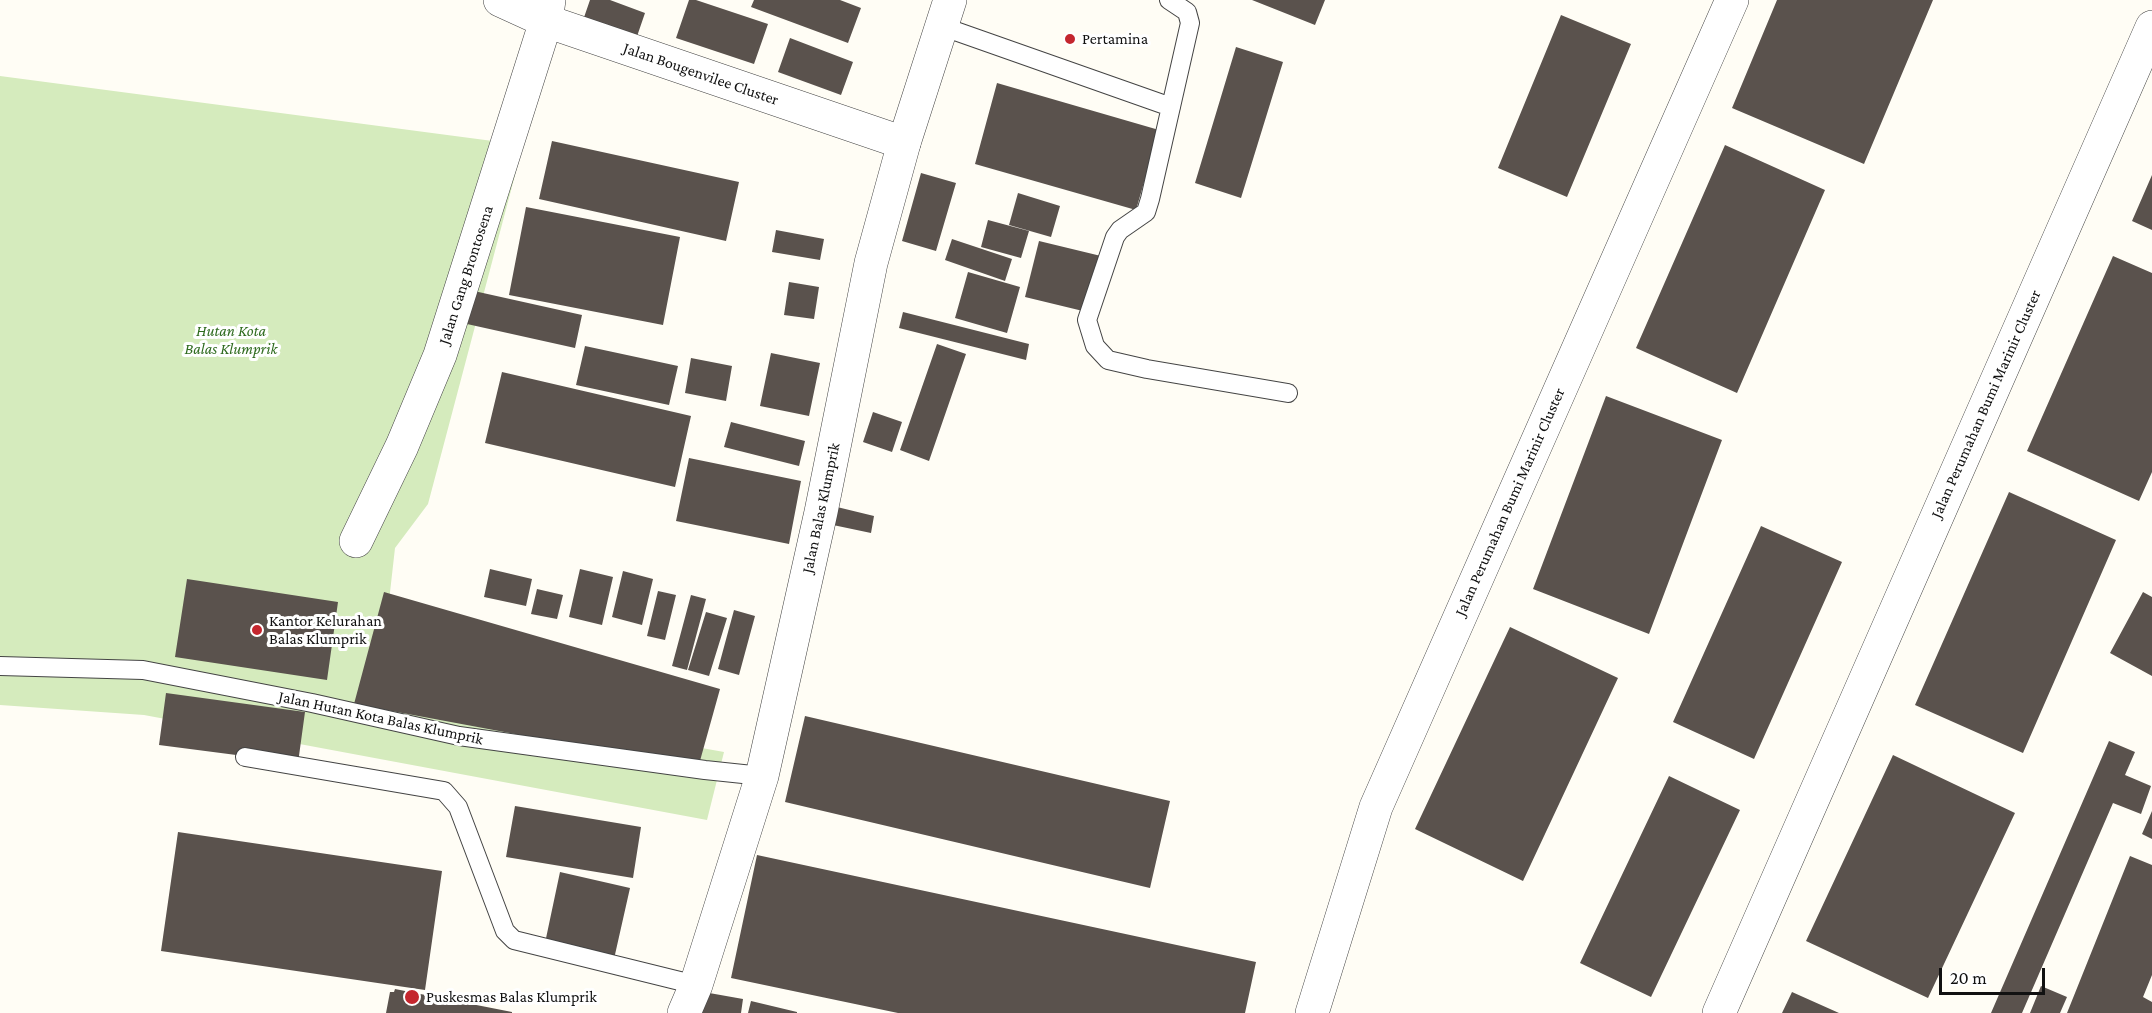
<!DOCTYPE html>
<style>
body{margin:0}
#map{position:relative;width:2152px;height:1013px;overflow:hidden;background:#fffdf5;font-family:"Crimson Pro",serif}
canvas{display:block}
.scale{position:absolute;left:1939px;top:968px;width:106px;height:27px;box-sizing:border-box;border:3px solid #111;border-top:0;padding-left:8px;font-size:18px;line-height:21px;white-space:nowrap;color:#111;-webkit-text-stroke:4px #fff;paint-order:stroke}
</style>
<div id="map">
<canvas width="2152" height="1013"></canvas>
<div class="scale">20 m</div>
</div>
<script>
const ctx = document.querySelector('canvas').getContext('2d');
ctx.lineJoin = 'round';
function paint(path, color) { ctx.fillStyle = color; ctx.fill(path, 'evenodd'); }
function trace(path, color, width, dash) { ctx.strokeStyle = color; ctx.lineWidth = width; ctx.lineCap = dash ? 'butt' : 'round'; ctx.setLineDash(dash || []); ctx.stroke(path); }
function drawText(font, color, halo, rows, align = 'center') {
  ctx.font = font + ' "Crimson Pro",serif'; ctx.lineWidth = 6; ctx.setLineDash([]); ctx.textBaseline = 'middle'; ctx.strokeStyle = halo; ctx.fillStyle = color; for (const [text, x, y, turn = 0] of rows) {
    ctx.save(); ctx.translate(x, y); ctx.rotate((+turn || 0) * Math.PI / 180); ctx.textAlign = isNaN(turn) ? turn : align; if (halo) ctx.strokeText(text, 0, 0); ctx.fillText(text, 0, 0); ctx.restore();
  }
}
paint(new Path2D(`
 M0 76 523 145 428 504 395 548 379 690 724 752 707 820 144 715 0 705Z`), '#d5ebbd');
paint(new Path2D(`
 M590 0H610L645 13 633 48 580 29Z
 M689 0H696L768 24 754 64 676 38Z
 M754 0H840L861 8 848 43 751 7Z
 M1252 0H1325L1315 25Z
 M1777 0H1933L1864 164 1732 108Z
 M1561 15 1631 44 1567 197 1498 168Z
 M790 38 853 62 841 95 778 72Z
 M1236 47 1283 62 1241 198 1195 183Z
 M997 83 1159 130 1136 210 975 164Z
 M552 141 739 182 726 241 539 199Z
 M1725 145 1825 190 1737 393 1636 348Z
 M921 173 956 183 936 251 902 241Z
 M2152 175V230L2132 221Z
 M1018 193 1060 206 1051 237 1009 225Z
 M526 207 680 237 663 325 509 295Z
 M988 220 1029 231 1021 258 981 247Z
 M776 230 824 239 820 260 772 252Z
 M952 239 1012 259 1005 281 945 260Z
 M1039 241 1101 256 1087 312 1025 297Z
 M2113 256 2152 273V472L2139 501 2027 451Z
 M968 272 1020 287 1007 333 955 318Z
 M789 282 819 287 814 319 784 315Z
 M474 291 582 315 575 348 467 324Z
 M903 312 1029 344 1026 360 899 328Z
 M937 344 966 354 929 461 900 450Z
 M585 346 678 366 669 405 576 385Z
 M771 353 820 363 809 416 760 406Z
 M691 358 732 366 726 401 685 393Z
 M502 372 691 416 675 487 485 443Z
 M1606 396 1722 440 1649 634 1533 589Z
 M873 412 902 422 892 452 863 442Z
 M731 422 805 441 799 466 724 447Z
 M689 458 801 481 789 544 676 521Z
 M2009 492 2116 540 2023 753 1915 705Z
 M837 507 874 516 871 533 833 525Z
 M1761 526 1842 562 1754 759 1673 722Z
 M490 569 532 579 526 606 484 597Z
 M580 569 613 577 602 625 569 617Z
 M623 571 653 579 642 625 612 617Z
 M187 579 338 602 327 680 175 657Z
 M537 589 563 595 557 619 531 614Z
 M658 591 676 595 665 640 647 636Z
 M384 592 720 689 698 768 354 704Z
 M2143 592 2152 597V676L2110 653Z
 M691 595 706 599 687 670 672 666Z
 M734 610 755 616 739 675 718 669Z
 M706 612 727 618 709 676 688 670Z
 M1510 627 1618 678 1523 881 1415 829Z
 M166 693 305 712 298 763 159 745Z
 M805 716 1170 801 1150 888 785 802Z
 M2109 741 2135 752 2125 775 2151 786 2141 814 2113 803 2022 1013H1991Z
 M1893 755 2015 813 1928 998 1806 941Z
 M1669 776 1740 810 1651 997 1580 963Z
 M515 806 641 827 633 878 506 857Z
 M2152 811V839L2142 834Z
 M178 832 442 871 425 990 161 951Z
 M757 855 1256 962 1245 1013H898L731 978Z
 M2130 856 2152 865V975L2143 997 2152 1002V1013H2067Z
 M560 872 630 888 614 959 545 943Z
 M2041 986 2067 997 2060 1013H2030Z
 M395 989 512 1012V1013H386L390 992H394Z
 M698 991 743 999 741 1013H694Z
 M1792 992 1839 1013H1782Z
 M751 1001 797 1012V1013H748Z`), '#5a524d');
const service = new Path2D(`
 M1169 0 1187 12 1190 23 1150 199 1146 212 1120 230 1115 237 1087 320 1095 346 1108 360 1147 369 1288 393
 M941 26 1171 107
 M0 666 143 670 312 703 459 736 705 770 762 776
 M245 757 444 791 458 807 505 931 514 940 696 985`);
const minor = new Path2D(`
 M500 0 546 21 904 143
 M356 541 402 446 440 355 546 21 549 0
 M1312 1013 1376 807 1732 0
 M1719 1013 2152 27`);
const tertiary = new Path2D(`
 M684 1013 696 985 762 776 821 512 871 263 904 143 950 0`);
trace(service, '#444', 20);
trace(minor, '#444', 34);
trace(tertiary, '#444', 34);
trace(service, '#fff', 18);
trace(minor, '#fff', 33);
trace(tertiary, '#fff', 33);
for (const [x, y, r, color] of [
 [1070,39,6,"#c4262e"],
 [257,630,6,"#c4262e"],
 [412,997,8,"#c4262e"]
]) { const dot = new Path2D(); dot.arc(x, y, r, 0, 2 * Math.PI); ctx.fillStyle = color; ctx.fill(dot); trace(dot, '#fff', 2); }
drawText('16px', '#111', '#fff', [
 ["Pertamina",1082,39],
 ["Kantor Kelurahan",269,621],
 ["Balas Klumprik",269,639],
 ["Puskesmas Balas Klumprik",426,997]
], 'left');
drawText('16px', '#111', '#fff', [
 ["Jalan Bougenvilee Cluster",701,74,19],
 ["Jalan Gang Brontosena",466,275,-72],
 ["Jalan Perumahan Bumi Marinir Cluster",1986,404,-66],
 ["Jalan Perumahan Bumi Marinir Cluster",1510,502,-66],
 ["Jalan Balas Klumprik",821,508,-78],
 ["Jalan Hutan Kota Balas Klumprik",381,718,12]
]);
drawText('italic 16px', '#2f6b1f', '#fff', [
 ["Hutan Kota",231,331],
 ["Balas Klumprik",231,349]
]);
</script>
